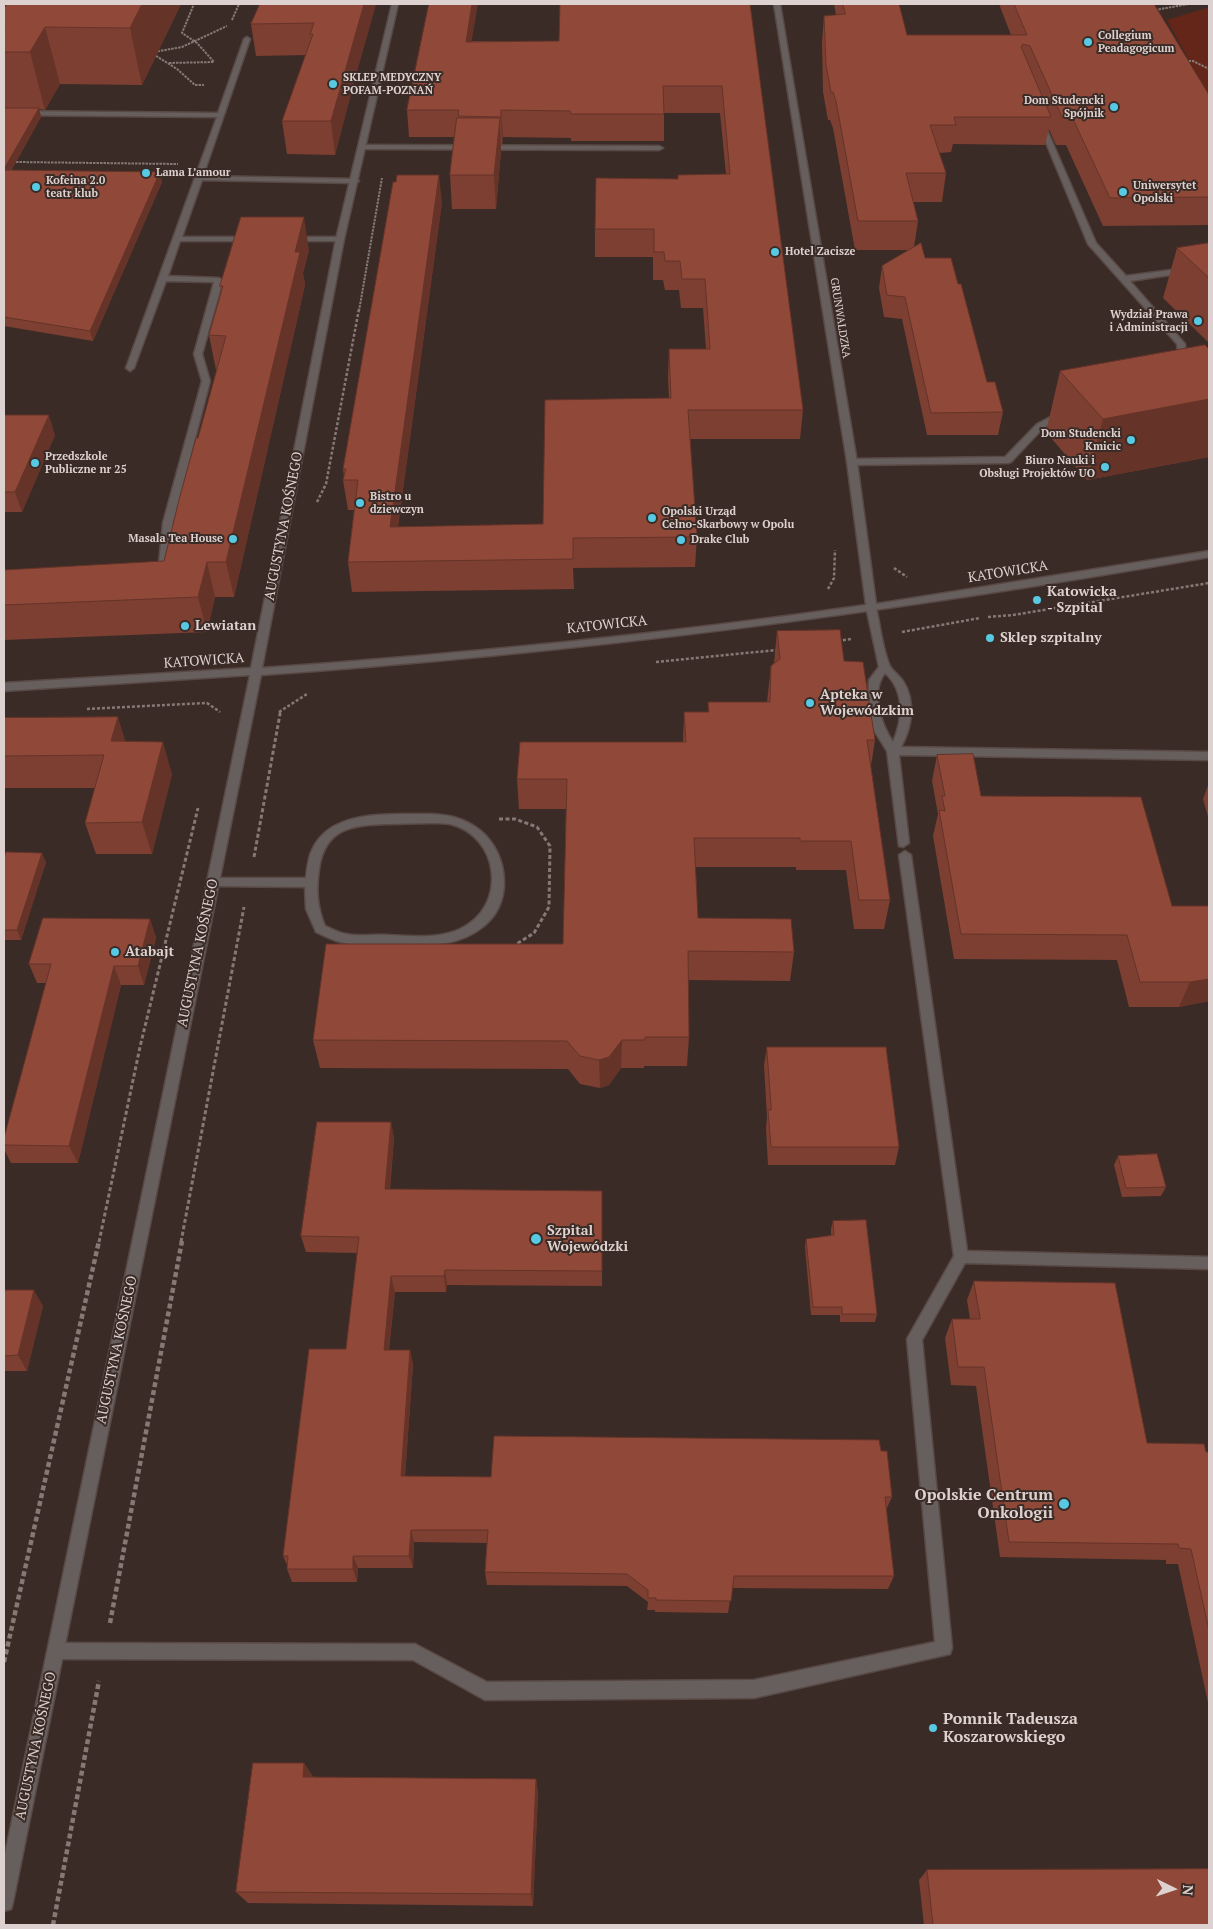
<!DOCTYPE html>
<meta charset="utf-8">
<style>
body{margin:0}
#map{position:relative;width:1213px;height:1929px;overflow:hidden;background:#3b2b27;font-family:"PT Serif",serif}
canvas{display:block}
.frame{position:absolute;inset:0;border:5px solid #ddd2cf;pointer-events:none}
.north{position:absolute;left:1148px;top:1864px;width:50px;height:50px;-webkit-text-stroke:4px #3b2b27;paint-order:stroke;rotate:94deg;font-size:14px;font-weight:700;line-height:20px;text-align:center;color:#ddd2cf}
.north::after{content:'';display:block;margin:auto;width:18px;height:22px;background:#ddd2cf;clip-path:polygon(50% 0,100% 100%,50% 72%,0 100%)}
</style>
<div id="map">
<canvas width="1213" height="1929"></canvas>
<div class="frame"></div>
<div class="north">N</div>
</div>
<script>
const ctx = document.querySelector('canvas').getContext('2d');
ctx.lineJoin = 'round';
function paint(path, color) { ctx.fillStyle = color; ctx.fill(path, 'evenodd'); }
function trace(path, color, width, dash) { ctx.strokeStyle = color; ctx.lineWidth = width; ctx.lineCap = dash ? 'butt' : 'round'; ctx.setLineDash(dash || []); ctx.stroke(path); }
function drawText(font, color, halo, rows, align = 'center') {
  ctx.font = font + ' "PT Serif",serif'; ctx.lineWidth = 4; ctx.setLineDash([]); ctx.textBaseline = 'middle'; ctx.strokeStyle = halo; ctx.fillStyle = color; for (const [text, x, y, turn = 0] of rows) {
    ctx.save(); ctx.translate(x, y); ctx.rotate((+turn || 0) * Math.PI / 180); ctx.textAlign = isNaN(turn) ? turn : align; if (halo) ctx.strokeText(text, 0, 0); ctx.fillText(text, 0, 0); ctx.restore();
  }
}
paint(new Path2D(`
 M1209 7V96L1167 20Z`), '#642618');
const lane = new Path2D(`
 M247 37 250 39 203 176 355 179 359 181 355 183 202 180 182 237H251L255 239 251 241H180L168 276 219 278 223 280 202 354 210 381 173 523 168 574 163 577 158 574 163 523 202 381 194 354 214 282 166 281 134 368 130 371 126 368 217 117 4 115V111L218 113 244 39Z
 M1037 121 1044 123 1096 243 1126 276 1209 265V269L1130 281 1185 344 1187 367 1180 365 1177 344 1088 244Z
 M360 145 659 146 663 148 659 150 363 149 359 147Z
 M288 237H340L344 239 340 241H291L287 239Z
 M1062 411 1065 412V416L1043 428 1011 462 1008 463 852 465 847 462 852 459 1005 457 1037 424Z
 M871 604 876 607C880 625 882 646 889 664 891 670 899 675 903 681 916 701 912 728 901 747L1209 752V760L899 755 909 843 903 847 899 846 887 751 873 729 868 703 869 680 879 667 866 607ZM885 673C905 691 903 719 893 742 881 724 870 692 885 673Z
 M431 814C447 815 460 817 474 826 507 846 516 900 485 925 454 952 413 944 375 944 365 944 354 946 344 943 334 941 325 936 316 932L306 909 305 887 213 886 207 882 213 878H306C307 868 308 857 313 848 333 808 393 815 431 814ZM431 823C437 823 444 823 450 824 500 836 508 907 460 929 439 939 411 936 388 935 375 934 360 937 346 934 339 933 332 929 325 926 317 907 316 890 319 869 325 828 352 825 388 824 402 824 416 823 431 823Z
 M905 851 911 855 967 1251 1209 1257V1269L965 1263 922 1340 952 1648 950 1654 754 1698 485 1700 413 1660 56 1659 50 1657 48 1651 50 1645 56 1643 415 1644 487 1682 754 1680 935 1642 907 1339 954 1256 899 855Z`);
const street = new Path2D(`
 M392 4H398L344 239 262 668C464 654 665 634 866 605L847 462 774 4H780L857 462 876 604 1209 551V557C895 612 579 653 261 675L13 1902 11 1909 4 1911V1859L250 675 4 691V683L251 668 336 239Z`);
trace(lane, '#584945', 3);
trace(street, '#584945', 3);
trace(new Path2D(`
 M1155 10 1189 4
 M232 20 239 4
 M154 52 182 47 227 26
 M153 54 177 69 195 85H204
 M1185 61H1193L1209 69
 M169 63 214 62 197 43 182 33 194 4
 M16 162 178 164
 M359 311 382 178`), '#867875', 2, [2.5, 1]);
trace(new Path2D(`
 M317 502 326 484 359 309
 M894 568 907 577
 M828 589 834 578 835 550
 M988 617 1013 615 1209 583
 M902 632 980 618
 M838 641 851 639
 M656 662 777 650
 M87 709 207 703 220 712
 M279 712 307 694
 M280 715V712`), '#867875', 2.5, [3, 2]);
trace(new Path2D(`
 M499 819H515L537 827 550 846 549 907 534 933 515 945
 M254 857 280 714
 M99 1242 140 1047 198 808
 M181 1242 244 907`), '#867875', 3, [4, 2.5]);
trace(new Path2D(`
 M110 1623 182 1241
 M4 1662 99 1241
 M53 1925 99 1681`), '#867875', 4.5, [5, 3]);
paint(lane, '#675f5d');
paint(street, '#675f5d');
paint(new Path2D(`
 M181 4 142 85 60 84 45 110 39 109 41 117 11 171 162 182 93 341 4 326V9Z
 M376 4 355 78 335 155 287 154 282 121 306 55 256 56 251 24Z
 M750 4 803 410 800 439H690L697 537 695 567 573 568 574 589 352 592 348 562 354 510H348L343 480 344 477 343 469 442 202 398 527 543 524 669 398 668 378 669 349H706L703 308H681L679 290H665L663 280H653V257H595V229L678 179 726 174 720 113H664V141H571V138L503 137 502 144H501V151L496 209H452L450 175 454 137H409L407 110 472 41H559Z
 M834 4H899L907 35H1011L999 4H1154L1209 95V225L1103 226 1066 145H1056L1049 129 1045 145 953 144 951 152 939 153 946 173 942 202H913L918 221 914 247 925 258 958 284 987 382 1003 412 998 435H927L902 319 884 317 879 288 882 266 909 250H855L833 128 830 120H828L823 92 822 42 824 16 836 15Z
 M1209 243V343L1163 298 1177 248Z
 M309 250 303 273 305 285 234 597H215L207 632 4 640V570L164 561 217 370H216L209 335 221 292 220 286Z
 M1209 349V457L1087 480 1046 432 1060 371Z
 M4 415 55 435 22 512H4Z
 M777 631 844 661 875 740 871 766 890 900 884 929H854L846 870H796V867H695L698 918 794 952 790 981 688 980 689 1037 687 1066H644V1068H621L609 1085 600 1088 580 1084 568 1069 320 1068 313 1040 563 944 566 809H519L517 779 683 742 684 712H708V702H767L771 666 774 663Z
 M4 718 125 741 172 774 152 854H96L85 823 95 788H4Z
 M937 755 981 796 1172 906H1209V1001L1179 1007H1129L1117 960 954 959 933 836 938 814 932 781Z
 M1209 783V820L1203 799Z
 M4 858 46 862 21 940H4Z
 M150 919 156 938 144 985H121L78 1163H11L4 1149V1145L46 983H37L29 964Z
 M767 1047 899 1147 895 1165H768L766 1128 767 1117 764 1065Z
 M391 1122 394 1139 390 1189 602 1191V1286L447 1285 446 1292H395L389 1350H410L413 1365 405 1476 491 1477 881 1451 892 1497 886 1510 894 1576 888 1589 732 1588 728 1613 655 1612V1610H647L648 1602 627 1586 487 1585 485 1572 487 1543 414 1542 413 1568H358L357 1582H292L287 1569V1565L283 1556 346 1349 357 1253 306 1252 301 1236Z
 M1118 1156 1166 1187 1161 1196 1122 1197 1114 1165Z
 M833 1221 877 1314 875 1322H840V1315H811L805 1247 806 1239 831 1236V1229Z
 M974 1281 1147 1443 1209 1452V1707L1178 1564H1166V1560L1000 1557 976 1386 951 1385 945 1338 952 1319H970L967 1300Z
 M4 1290 43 1306 27 1371H4Z
 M304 1763 313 1777 536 1779 538 1793 533 1906 248 1903 236 1892Z
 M927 1870 1209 1925H924L919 1880Z`), '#7c3f31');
paint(new Path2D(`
 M142 4H181L142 85 130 28Z
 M364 4H376L355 78 335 155 331 121Z
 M472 4H478L467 68 466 42Z
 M45 27 60 84 45 110 30 52Z
 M39 108 41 117 6 180 4 173V169Z
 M501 110 503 137 502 144 501 117Z
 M500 118 501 151 496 209 494 175Z
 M160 172 162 182 93 341 90 331Z
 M439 175 442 202 394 556 390 527Z
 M304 217 309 250 303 273 305 285 234 597 226 562 295 252Z
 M1209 399V457L1087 480 1103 419Z
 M49 415 55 435 22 512 15 492Z
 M207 562 215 597 207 632 198 597Z
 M118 717 128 750 111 741Z
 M163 742 172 774 152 854 142 822Z
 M42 853 46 862 21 940 17 930Z
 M150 919 156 938 144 985 138 966Z
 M114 966 121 985 78 1163 69 1146Z
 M1209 979V1001L1179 1007 1190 982Z
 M622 1040 621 1068 609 1085 600 1088 599 1060Z
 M391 1122 394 1139 388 1205 385 1189Z
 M445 1270 447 1285 446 1292 444 1276Z
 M391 1276 395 1292 387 1365 384 1350Z
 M34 1290 43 1306 27 1371 18 1355Z
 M410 1350 413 1365 404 1489 401 1476Z
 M411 1530 414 1542 413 1568 409 1556Z
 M353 1556 358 1568 357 1582 353 1569Z
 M304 1763 313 1778 303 1777Z
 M536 1779 538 1793 533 1906 531 1894Z`), '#653328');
const building = new Path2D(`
 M7 4H142L130 28 45 27 30 52H4V27L5 24H4V9Z
 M260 4H364L331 121H282L313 34H310L314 23 251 24Z
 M429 4H472L466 42 559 41 560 4H750L803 410H688L697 537 573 538V559L348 562 358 480H343L346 469H343L393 182H396L397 175H439L390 527 543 524 545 400 671 398 669 349H710L705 279H682L680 261H665L664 252H654V229H595L596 178 678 179V175L730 174 722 86H663L664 114H571L570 111 501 110V117L458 116 459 110H407Z
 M843 4H899L907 35H1027L1014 4H1154L1209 95V197L1110 198 1072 117H1062L1030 46 1023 44 1021 47 1051 117H954L956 125H930L946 173H906L918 221H858L836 101 833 92H831L826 65 824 16 845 14Z
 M4 108H39L4 169Z
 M457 118H500L494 175H450Z
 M4 170 160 172 90 331 4 317Z
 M241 217H304L295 252H300L226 562H207L198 597 4 605V570L164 561 180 496 196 438H198L226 336 209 335 223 286H220Z
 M921 243 925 258H951L958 284H961L987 382H995L1003 412 931 413 905 297 887 295 882 266Z
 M1209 243V278L1177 248Z
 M1205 345 1209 349V399L1103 419 1060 371Z
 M4 415H49L15 492H4Z
 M840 630 844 661 863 662 875 740H867L890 900H859L851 841H800V838H694L698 918 791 919 794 952 688 951 689 1037H645V1040H622L609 1057 599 1060 580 1056 567 1041 313 1040 326 944H563L567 779H517L520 742H686L684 712H709L708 702H770L771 666 780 659 777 631Z
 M118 717 111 741 163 742 142 822 85 823 104 755 4 756V718Z
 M973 754 981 796 1141 797 1172 906H1209V979L1190 982H1140L1127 935 961 934 939 810 945 811 942 796H945L937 755Z
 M6 852 42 853 17 930H4V858Z
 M43 918 150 919 138 966H114L69 1146 4 1145V1138L51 964H29Z
 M767 1047H886L899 1147H771L768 1110H771Z
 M317 1122H391L385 1189 602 1191V1271L445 1270 444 1276H391L384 1350H410L401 1476 491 1477 494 1436 879 1440 881 1451H887L892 1497H885L894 1576H734L731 1601 656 1600V1598H648V1590L627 1574 485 1572 488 1530H411L409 1556H353V1569H287L288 1556H283L309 1349H346L359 1237 301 1236Z
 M1157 1154 1166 1187 1126 1188 1118 1156Z
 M866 1220 877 1314H842V1307H813L806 1239 834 1235 833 1221Z
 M974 1281 1115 1283 1147 1443 1204 1444 1206 1452H1209V1630L1191 1549 1179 1548 1178 1544 1009 1542 984 1367H958L952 1319H980Z
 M4 1290H34L18 1355 4 1356Z
 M253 1763H304L303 1777 536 1779 531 1894 236 1892Z
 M1209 1869V1925H933L927 1870Z`);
paint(building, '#904939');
trace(building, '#653328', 1);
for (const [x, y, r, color] of [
 [1088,42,5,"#57c9e2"],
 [333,84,5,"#57c9e2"],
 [1114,107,5,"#57c9e2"],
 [146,173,5,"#57c9e2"],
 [36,187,5,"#57c9e2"],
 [1123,192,5,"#57c9e2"],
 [775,252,5,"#57c9e2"],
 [1198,321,5,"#57c9e2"],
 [1131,440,5,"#57c9e2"],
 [35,463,5,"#57c9e2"],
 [1105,467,5,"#57c9e2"],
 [360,503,5,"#57c9e2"],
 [652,518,5,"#57c9e2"],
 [233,539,5,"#57c9e2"],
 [681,540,5,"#57c9e2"],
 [1037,600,5,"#57c9e2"],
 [185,626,5,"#57c9e2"],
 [990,638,5,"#57c9e2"],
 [810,703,5,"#57c9e2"],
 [115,952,5,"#57c9e2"],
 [536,1239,6,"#57c9e2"],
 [1064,1504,6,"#57c9e2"],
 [933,1728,5,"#57c9e2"]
]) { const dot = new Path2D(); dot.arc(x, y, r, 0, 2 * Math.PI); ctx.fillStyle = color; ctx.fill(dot); trace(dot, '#3b2b27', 2); }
drawText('bold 11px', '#ddd2cf', '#3b2b27', [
 ["Collegium",1098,36],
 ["Peadagogicum",1098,49],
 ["SKLEP MEDYCZNY",343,78],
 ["POFAM-POZNAŃ",343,91],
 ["Dom Studencki",1104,101,"right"],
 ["Spójnik",1104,114,"right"],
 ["Lama L’amour",156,173],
 ["Kofeina 2.0",46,181],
 ["teatr klub",46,194],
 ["Uniwersytet",1133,186],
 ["Opolski",1133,199],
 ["Hotel Zacisze",785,252],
 ["Wydział Prawa",1188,315,"right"],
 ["i Administracji",1188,328,"right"],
 ["Dom Studencki",1121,434,"right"],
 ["Kmicic",1121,447,"right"],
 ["Przedszkole",45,457],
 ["Publiczne nr 25",45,470],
 ["Biuro Nauki i",1095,461,"right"],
 ["Obsługi Projektów UO",1095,474,"right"],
 ["Bistro u",370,497],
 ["dziewczyn",370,510],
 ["Opolski Urząd",662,512],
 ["Celno-Skarbowy w Opolu",662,525],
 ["Masala Tea House",223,539,"right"],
 ["Drake Club",691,540]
], 'left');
drawText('11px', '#ddd2cf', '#3b2b27', [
 ["GRUNWALDZKA",840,318,81]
]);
drawText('14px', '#ddd2cf', '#3b2b27', [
 ["AUGUSTYNA KOŚNEGO",284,526,-79],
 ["KATOWICKA",1008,572,-9],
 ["KATOWICKA",607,625,-6],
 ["KATOWICKA",204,661,-4],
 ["AUGUSTYNA KOŚNEGO",198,953,-78],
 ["AUGUSTYNA KOŚNEGO",117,1350,-78],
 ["AUGUSTYNA KOŚNEGO",36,1746,-78]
]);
drawText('bold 14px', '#ddd2cf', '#3b2b27', [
 ["Katowicka",1047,592],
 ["- Szpital",1047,608],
 ["Lewiatan",195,626],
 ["Sklep szpitalny",1000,638],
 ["Apteka w",820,695],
 ["Wojewódzkim",820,711],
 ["Atabajt",125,952],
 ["Szpital",547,1231],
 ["Wojewódzki",547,1247]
], 'left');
drawText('bold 16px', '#ddd2cf', '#3b2b27', [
 ["Opolskie Centrum",1053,1495],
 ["Onkologii",1053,1513],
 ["Pomnik Tadeusza",943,1719,"left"],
 ["Koszarowskiego",943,1737,"left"]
], 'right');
</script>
